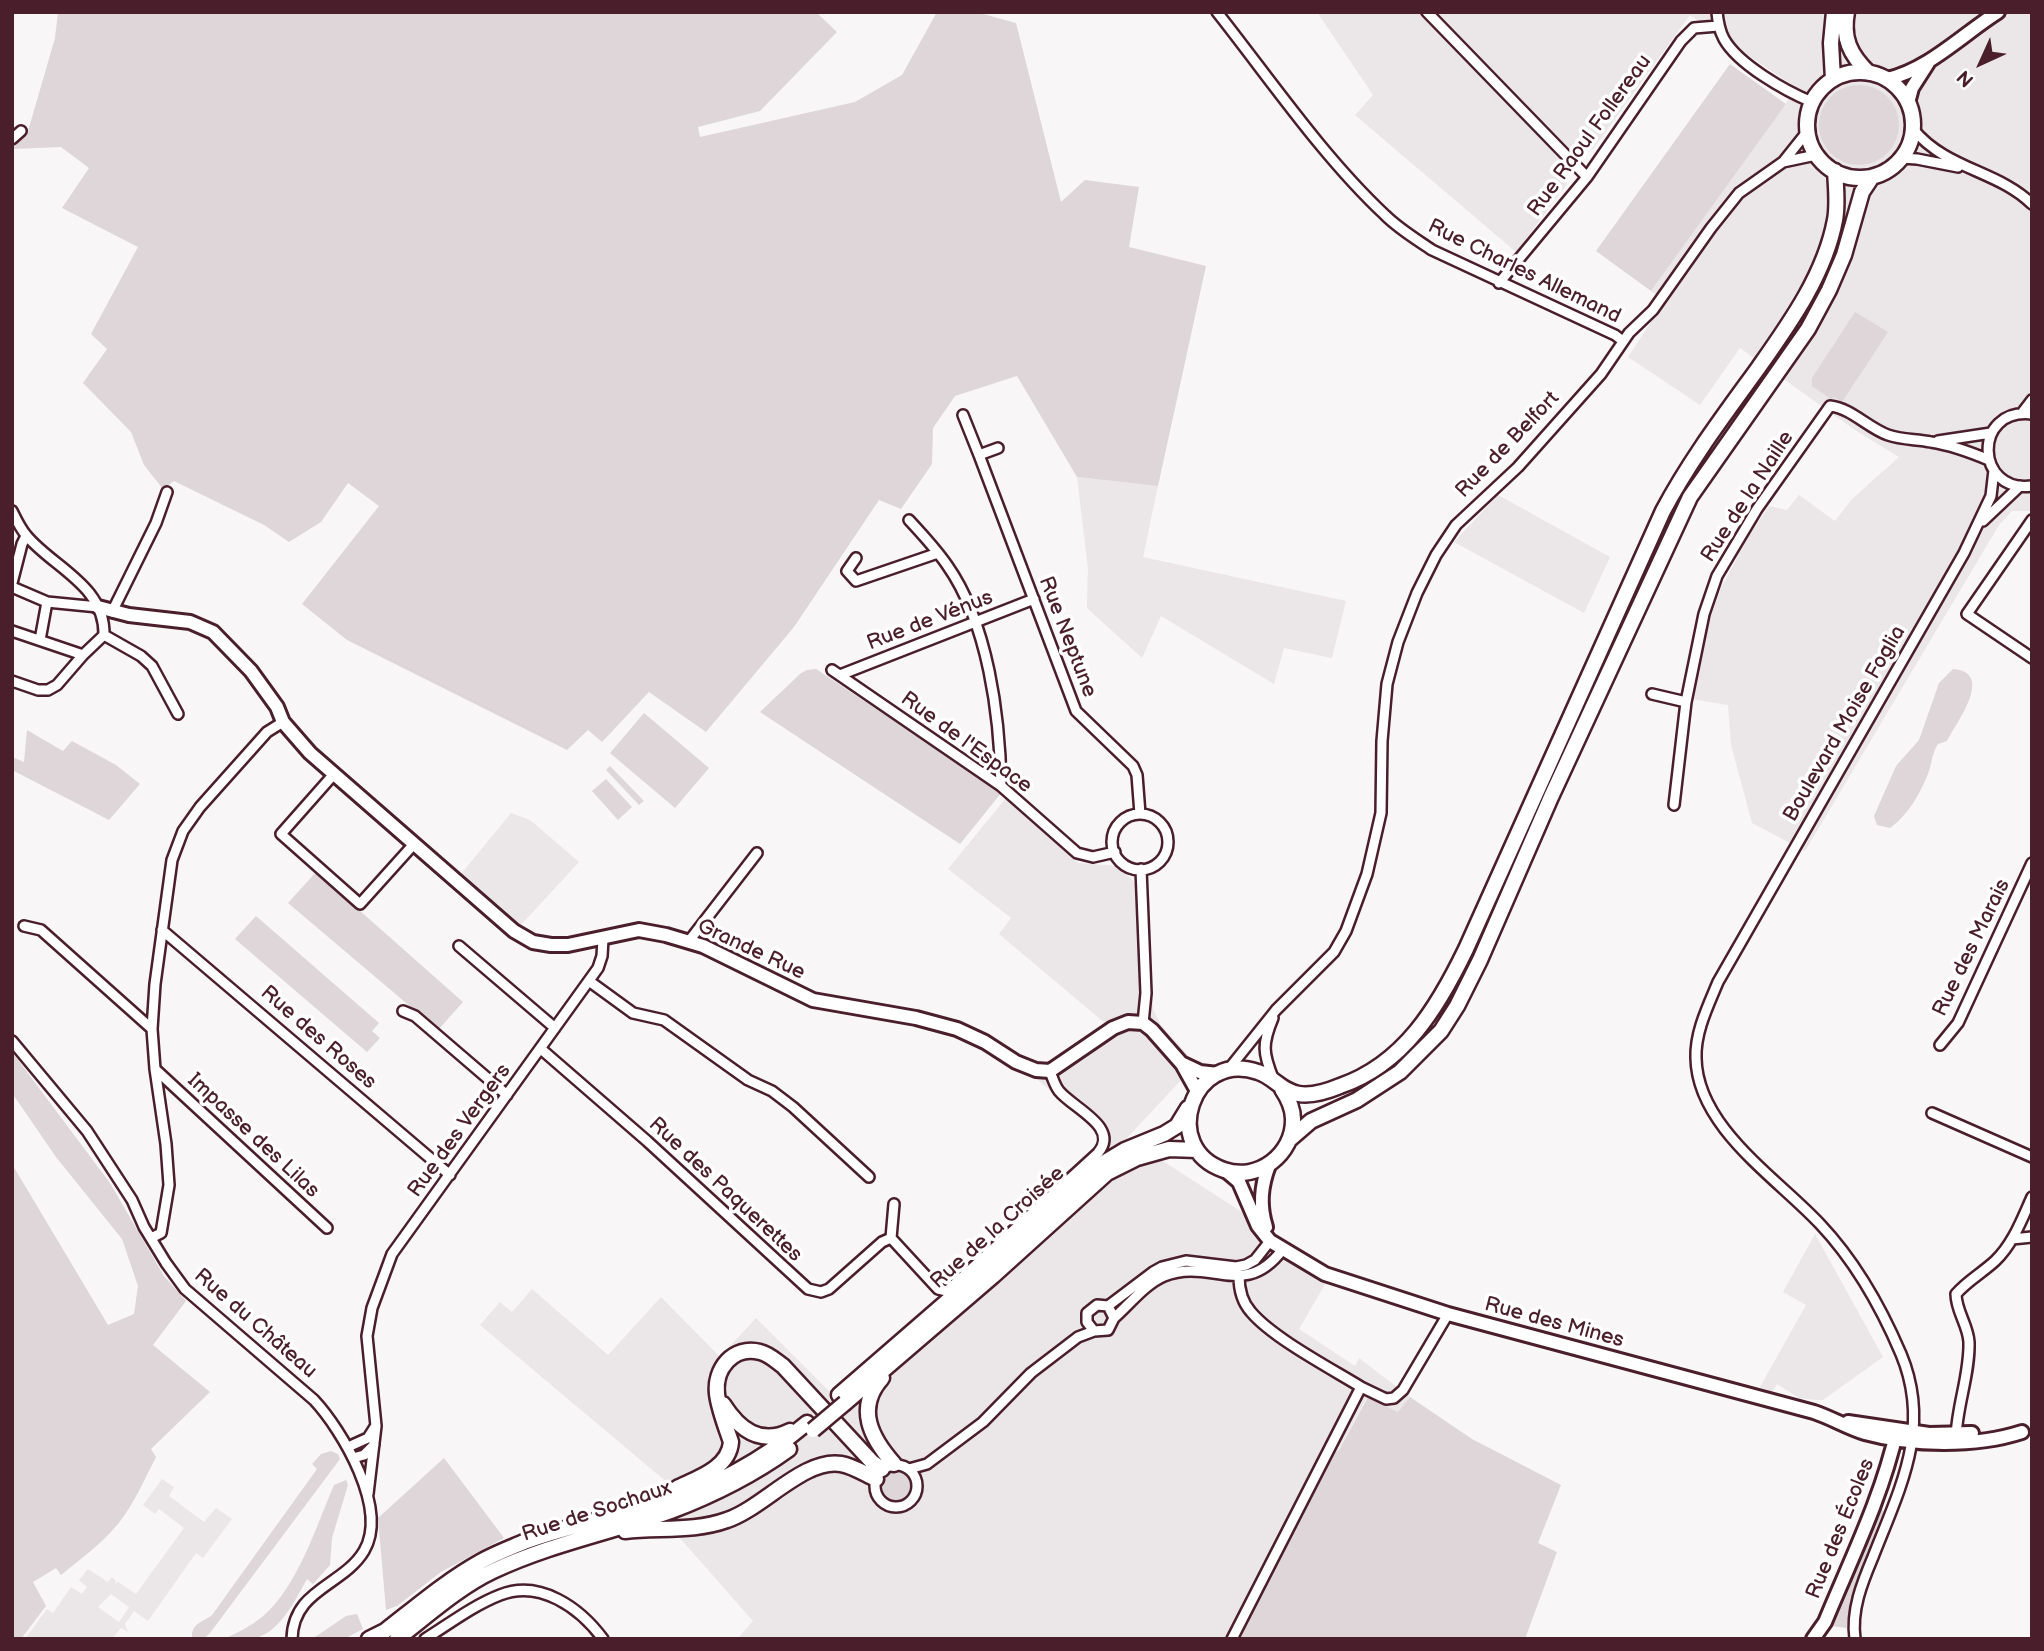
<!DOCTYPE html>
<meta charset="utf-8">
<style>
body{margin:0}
#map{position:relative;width:2044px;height:1651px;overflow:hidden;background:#f8f6f7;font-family:"Balsamiq Sans",sans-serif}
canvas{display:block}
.frame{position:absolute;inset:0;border:14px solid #4a1f2b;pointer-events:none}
.north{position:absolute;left:1946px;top:28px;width:70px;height:70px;-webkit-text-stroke:5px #fff;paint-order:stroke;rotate:225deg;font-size:19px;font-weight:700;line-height:28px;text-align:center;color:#4a1f2b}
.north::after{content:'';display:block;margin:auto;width:24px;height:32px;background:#4a1f2b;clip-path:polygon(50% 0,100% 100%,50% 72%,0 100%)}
</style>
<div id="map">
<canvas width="2044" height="1651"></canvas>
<div class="frame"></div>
<div class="north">N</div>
</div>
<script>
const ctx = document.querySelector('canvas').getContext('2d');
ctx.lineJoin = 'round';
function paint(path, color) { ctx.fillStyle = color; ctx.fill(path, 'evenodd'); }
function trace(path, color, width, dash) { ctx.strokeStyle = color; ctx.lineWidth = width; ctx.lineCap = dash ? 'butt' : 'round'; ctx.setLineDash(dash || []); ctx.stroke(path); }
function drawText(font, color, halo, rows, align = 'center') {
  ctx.font = font + ' "Balsamiq Sans",sans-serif'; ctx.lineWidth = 7; ctx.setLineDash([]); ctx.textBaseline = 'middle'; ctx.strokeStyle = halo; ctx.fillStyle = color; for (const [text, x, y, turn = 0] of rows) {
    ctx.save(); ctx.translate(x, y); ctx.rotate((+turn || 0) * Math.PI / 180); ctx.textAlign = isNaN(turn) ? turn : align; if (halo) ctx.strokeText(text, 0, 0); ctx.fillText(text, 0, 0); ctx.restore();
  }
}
paint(new Path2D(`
 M1317 12H2032V511H2012L1999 525 1805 851 1752 823 1731 745 1728 705 1691 699 1704 636 1721 588 1749 536 1769 506 1787 510 1799 495 1835 521 1852 499 1899 457 1855 430 1740 348 1700 405 1628 357 1665 301 1651 291 1786 104 1793 86 1690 15 1593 149 1584 153 1574 151 1563 162 1568 172 1567 184 1516 252 1355 115 1373 95Z
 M1077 477 1158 486 1143 557 1346 601 1332 658 1284 648 1274 684 1161 616 1142 658 1087 608 1088 569Z
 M1498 495 1610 557 1584 613 1454 542Z
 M1006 798 1078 863 1117 866 1149 895 1153 1009 1161 1025 1196 1064 1127 1138 1321 1263 1334 1269 1299 1329 1355 1366 1359 1358 1410 1397 1398 1412 1367 1397 1338 1451 1331 1454 1237 1639H737L753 1621 679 1537 669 1484 480 1325 500 1302 512 1312 532 1289 608 1355 661 1297 720 1357 756 1318 832 1394 1109 1140 1033 1076 1106 1024 999 934 1011 918 948 869Z
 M511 813 530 820 579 862 520 926 461 874Z
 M1815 1234 1883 1357 1823 1400H1817L1799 1398 1777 1384 1772 1392 1760 1387 1806 1305 1783 1292Z
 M162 1479 174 1487 169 1496 204 1522 216 1508 232 1519 203 1558 196 1553 148 1621 134 1611 125 1624 128 1632 121 1628 112 1639H25L47 1609 53 1613 71 1587 82 1594 87 1587 79 1580 88 1569 108 1582 112 1577 116 1581 115 1584 118 1582 136 1594 184 1528 159 1509 155 1514 143 1505ZM111 1594 129 1607 119 1622 98 1607Z`), '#ebe6e8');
paint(new Path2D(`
 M58 12H816L837 32 760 111 698 127 700 137 855 102 902 75 937 12H976L1016 23 1061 202 1085 180 1139 187 1129 247 1206 266 1158 486 1077 477 1017 376 955 396 933 428 932 464 901 509 879 500 794 627 706 732 649 692 602 742 588 730 567 750 347 640 302 604 379 506 348 483 321 522 289 542 264 525 174 481 163 489 144 465 131 432 83 383 107 349 91 334 138 247 62 208 89 168 61 147 12 149 28 131 55 38Z
 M1730 64 1786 104 1651 291 1596 251Z
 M1819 125a40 40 0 1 1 80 0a40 40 0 1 1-80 0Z
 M1855 312 1888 332 1842 402 1834 397 1831 399 1812 386V378Z
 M816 669 1002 792 960 844 760 712 801 673 807 670Z
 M1953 669C1995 672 1957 722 1947 741L1938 744C1932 753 1932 762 1929 771 1921 793 1908 815 1890 828L1877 825 1874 816 1896 766 1919 740 1939 683Z
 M644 713 709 768 675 808 610 753Z
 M27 730 63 751 72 741 116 765 140 784 109 820 12 770V757L24 762Z
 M610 766 644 801 639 805 606 770Z
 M606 779 632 807 618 820 592 791Z
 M316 872 463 1002 438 1030 288 903Z
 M256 916 379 1023 372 1031 380 1038 367 1052 235 939Z
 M12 1052 110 1183 164 1276 186 1301 153 1345 210 1392 151 1449 156 1457C144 1480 134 1504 118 1524 101 1544 81 1559 61 1575L56 1568 33 1582 46 1606 21 1639H12V1164L108 1325 134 1314 138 1286 122 1239 56 1157 12 1093Z
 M1368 1397 1398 1412 1410 1397 1472 1439 1561 1485 1538 1543 1557 1552 1525 1639 1502 1637 1501 1639H1237L1331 1454 1339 1450Z
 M331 1451 338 1454 340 1459 210 1633 204 1639 192 1638C191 1623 202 1623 212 1615L317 1469 312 1464 321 1454Z
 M444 1458 504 1538 441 1572 397 1606 386 1610 378 1518Z
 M882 1486a14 14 0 1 1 28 0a14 14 0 1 1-28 0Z
 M346 1480 348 1485 332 1538 330 1565 313 1584 307 1579C295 1600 280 1634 252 1639 243 1640 233 1639 224 1639 237 1633 251 1626 262 1617 297 1588 316 1527 334 1485Z
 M1879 1508 1884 1511 1853 1592 1847 1628 1831 1626Z
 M357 1614 363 1629 344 1639H312L346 1616Z`), '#ded6d9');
const street = new Path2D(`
 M1217 12C1270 79 1323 157 1385 215 1399 229 1416 239 1432 250L1615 335 1623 341
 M1427 12 1587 177
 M1717 12C1718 22 1719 30 1724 39 1738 64 1785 91 1812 102
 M1913 129C1947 170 1997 170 2032 204
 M12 139 21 131
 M1901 158 1917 159 1958 167
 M1783 162 1807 132
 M1499 283 1587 177 1681 41 1694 28 1718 26
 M2022 413 2032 400
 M2032 414C1972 407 1975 494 2032 486
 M963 415 979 455 998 448
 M1938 441 1991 433
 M979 455 1076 711 1133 766 1137 775 1140 814
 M12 511C16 519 20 528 26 535 52 567 105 585 104 635L83 655 57 685 48 690H38L12 681
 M909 520C923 535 936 549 947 565 988 623 1000 716 1001 786
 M2032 520 1967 614 2032 658
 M1983 521 2020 486
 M856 558 847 571 856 581 938 553
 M12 583 22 544 26 536
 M12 587 47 602 98 607
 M112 612 156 523 167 492
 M12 631 83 655
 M104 635 141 656 152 666 178 714
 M40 640 47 602
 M832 670 1001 786 1077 853 1093 857 1115 852
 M840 675 1034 599
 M1652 694 1686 702
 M334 774 281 834 360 904 414 844
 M1674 805 1686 702 1704 614 1717 576 1757 509 1830 406C1851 408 1868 428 1888 435 1902 440 1917 439 1931 442 1951 445 1970 452 1989 460
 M1112 842a28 28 0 1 1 56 0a28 28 0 1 1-56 0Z
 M1141 869 1146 993 1143 1023
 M24 926 41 930 152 1029
 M162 930 450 1175
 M689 941 757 853
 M459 946 555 1028
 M589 981 633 1013 664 1020 748 1080 772 1091 793 1107 869 1177
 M403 1011 415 1016 507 1095
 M1273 1018C1262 1044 1263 1053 1273 1078
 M12 1041 87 1131 132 1200 144 1227 166 1263 185 1289 314 1400C342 1430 389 1509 364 1551 343 1586 293 1589 292 1639
 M1940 1045 1958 1023 2032 863
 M541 1049 647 1141 808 1289 821 1292 829 1289 882 1242 891 1238
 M155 1069 327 1228
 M1228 1070 1276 1010 1334 952 1346 931 1367 874 1381 813 1382 741 1387 684 1398 642 1417 593 1436 555 1456 525 1518 467 1601 374 1629 333 1653 310 1711 228 1739 193 1783 162 1816 155
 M1932 1113 2032 1157
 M151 1238 161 1233 169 1185 166 1144 155 1069 152 1029 155 984 172 860 183 831 200 807 267 732 283 722
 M891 1238 938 1289 947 1291 1098 1153C1120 1127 1074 1109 1059 1091 1055 1086 1052 1077 1050 1071
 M891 1238 894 1204
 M2012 1239 2032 1237
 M1108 1306 1153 1272 1162 1267 1186 1261 1236 1267 1246 1265 1255 1260 1270 1241
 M1114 1318C1129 1305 1145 1284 1164 1276 1211 1257 1244 1301 1283 1249
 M1361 1387 1386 1399 1394 1398 1403 1390 1448 1314
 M1956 1437C1957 1405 1970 1374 1969 1342 1968 1325 1956 1311 1956 1294 1967 1281 1982 1273 1995 1261 2013 1244 2022 1219 2032 1197
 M348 1447 368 1438 375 1427
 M353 1458 364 1455 374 1445
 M875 1486a21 21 0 1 1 42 0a21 21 0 1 1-42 0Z
 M909 1469 927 1464 983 1422 1031 1373 1078 1337 1094 1331 1108 1330 1114 1318 1108 1306 1097 1305 1087 1313V1322L1094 1331
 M368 1494 376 1426 367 1336 372 1308 392 1254 598 968 602 956 603 939
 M425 1639C449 1624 474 1605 500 1595 540 1579 580 1608 603 1639
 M1232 1639 1361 1387C1330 1368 1273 1338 1251 1312 1242 1302 1239 1289 1239 1276
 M1855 1639C1851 1610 1862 1583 1873 1557 1900 1488 1932 1428 1901 1354 1881 1307 1855 1261 1820 1224 1777 1178 1697 1127 1696 1058 1695 1032 1708 1006 1718 982L1964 553 1991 496 1994 470`);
const secondary = new Path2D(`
 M1887 79C1928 70 1963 34 1998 12
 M1908 103 1912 88 1928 63
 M98 607 129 615 190 622 213 632 251 671 277 707 283 722 310 753 514 931 533 942 551 945H568L639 930 666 935 703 946 813 1000 916 1018 957 1029 985 1042 1016 1062 1036 1070 1050 1071 1113 1028 1128 1022 1143 1023 1152 1030 1182 1064 1197 1091
 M1183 1064 1200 1072 1218 1074
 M1226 1171 1239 1182 1258 1226 1270 1241 1325 1274 1448 1314 1814 1412C1832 1418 1848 1428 1865 1433 1912 1446 1976 1447 2022 1432
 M1266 1227C1259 1205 1261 1186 1269 1165
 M1848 1422 1929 1434 1972 1433
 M1813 1639 1825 1622C1851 1559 1882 1497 1897 1430`);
const primary = new Path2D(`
 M1847 12C1842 38 1850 55 1869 73
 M1807 125a53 53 0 1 1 106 0a53 53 0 1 1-106 0Z
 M1833 79 1831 43 1834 12
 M1282 1089C1288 1098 1293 1108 1293 1119 1294 1154 1258 1182 1224 1170 1159 1148 1192 1049 1258 1072 1274 1077 1281 1091 1299 1094 1312 1096 1328 1091 1340 1086 1404 1064 1438 1007 1466 949L1663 511C1690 460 1725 414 1759 367 1790 323 1825 274 1835 220 1838 204 1836 188 1835 171
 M1289 1140 1311 1121 1357 1100 1400 1072 1441 1031 1457 1006 1480 960 1551 797 1690 497 1808 329 1829 290 1844 255 1862 192 1872 177
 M882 1378C855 1408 871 1438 894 1464
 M839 1395 997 1258 1100 1165 1125 1150 1164 1134 1177 1126 1188 1108
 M845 1403 993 1276 1107 1173 1137 1158 1169 1149 1197 1150
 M723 1404C739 1429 760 1446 790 1431
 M677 1488C698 1478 729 1468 731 1442 726 1427 719 1410 717 1394 714 1369 733 1345 760 1352 769 1354 776 1361 783 1366L872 1462 882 1469
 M625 1531C659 1527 694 1532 727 1520 763 1508 804 1458 841 1464 853 1466 865 1474 876 1479
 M369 1639 385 1631C416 1607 446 1581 480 1562 494 1554 510 1548 524 1542 566 1526 610 1518 653 1506 708 1491 764 1459 807 1423
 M397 1639C427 1616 459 1587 493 1571 550 1544 612 1532 671 1511 713 1495 753 1475 789 1449`);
trace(street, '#4a1f2b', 14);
trace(secondary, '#4a1f2b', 18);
trace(primary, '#4a1f2b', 19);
trace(street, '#fff', 9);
trace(secondary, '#fff', 12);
trace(primary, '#fff', 14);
const primaryBridge = new Path2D(`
 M813 1430 845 1403`);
trace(primaryBridge, '#4a1f2b', 19, []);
trace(primaryBridge, '#fff', 14);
drawText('21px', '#4a1f2b', '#fff', [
 ["Rue Raoul Follereau",1590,136,-54],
 ["Rue Charles Allemand",1524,272,26],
 ["Rue de Belfort",1508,445,-46],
 ["Rue de la Naille",1748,497,-57],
 ["Rue de Vénus",930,621,-21],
 ["Rue Neptune",1067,637,69],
 ["Boulevard Moise Foglia",1845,724,-60],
 ["Rue de l'Espace",966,743,36],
 ["Rue des Marais",1972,948,-64],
 ["Grande Rue",751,950,25],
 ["Rue des Roses",318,1038,41],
 ["Rue des Vergers",460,1131,-54],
 ["Impasse des Lilas",253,1136,43],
 ["Rue des Paquerettes",725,1190,43],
 ["Rue de la Croisée",998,1228,-42],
 ["Rue des Mines",1554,1323,15],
 ["Rue du Château",255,1324,41],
 ["Rue de Sochaux",597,1512,-18],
 ["Rue des Écoles",1841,1529,-68]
]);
</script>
